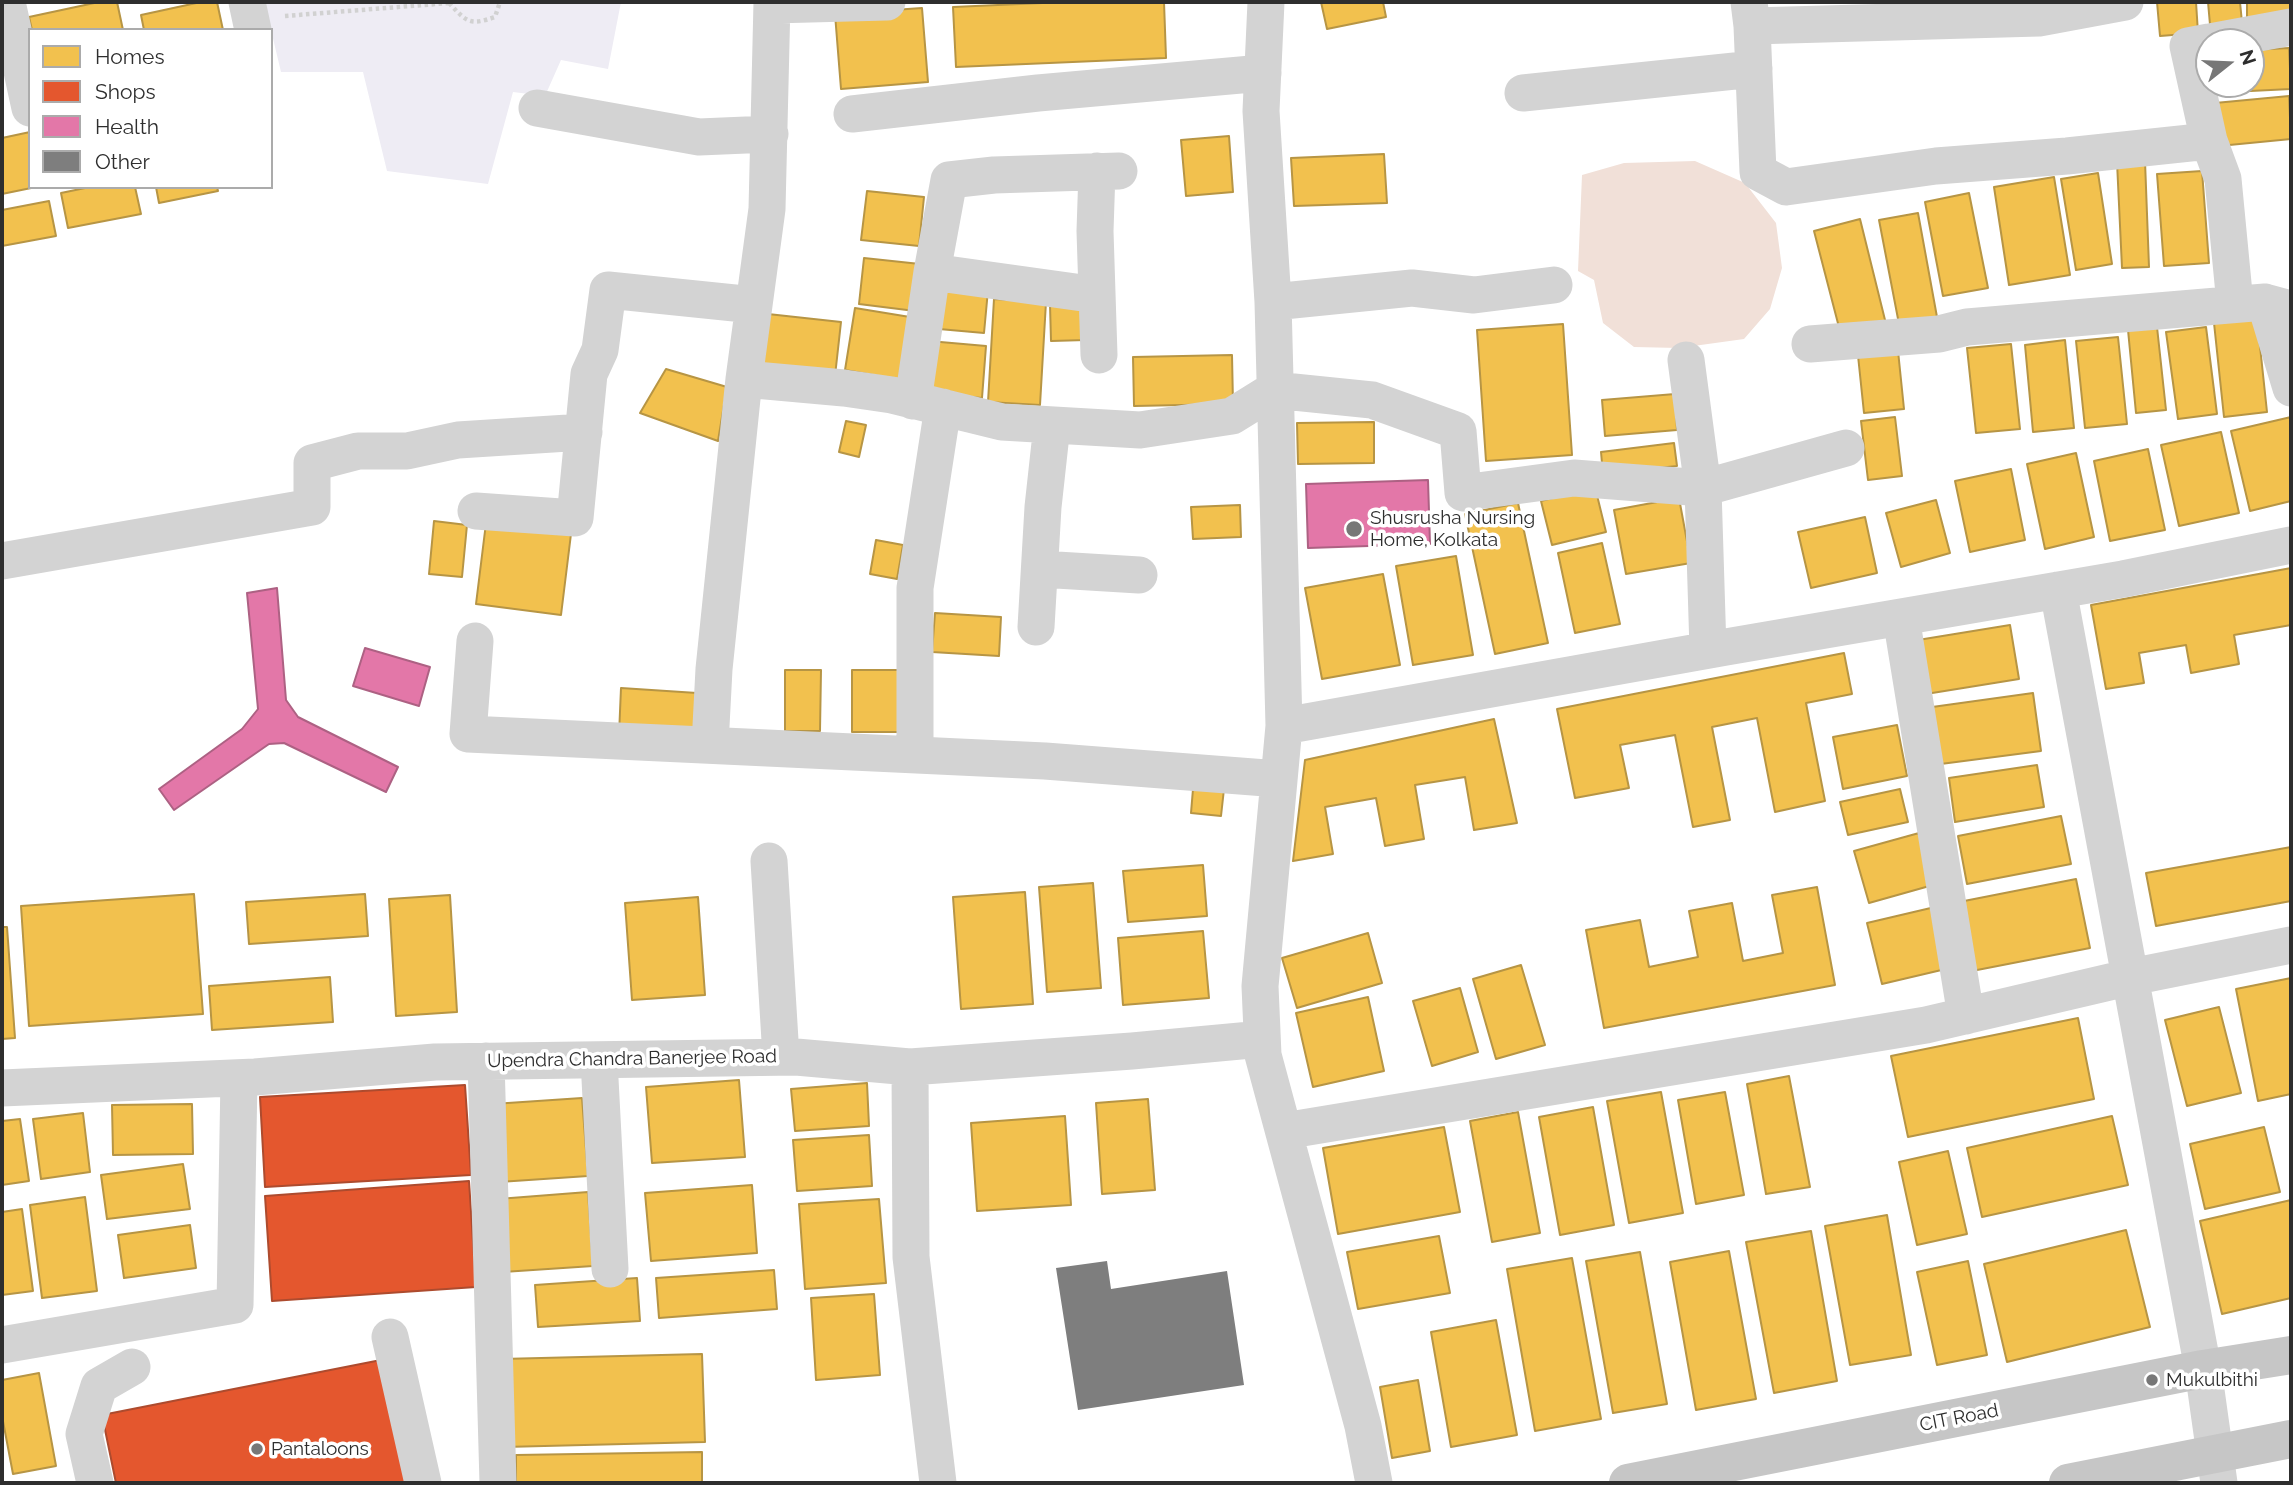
<!DOCTYPE html>
<style>
body{margin:0}
#map{position:relative;width:2293px;height:1485px;overflow:hidden;background:#fff;font-family:Raleway,sans-serif}
canvas{display:block}
.frame{position:absolute;inset:0;border:4px solid #2e2e2e;pointer-events:none}
.legend{position:absolute;left:28px;top:28px;width:245px;height:161px;box-sizing:border-box;background:#fff;border:2px solid #ababab;margin:0;padding:9px 12px;list-style:none;font-size:21px;color:#2e2e2e}
.legend li{display:flex;align-items:center;gap:14px;height:35px}
.legend b{width:35px;border:2px solid #ababab}
.north{position:absolute;left:2195px;top:28px;width:70px;height:70px;box-sizing:border-box;background:#fff;border:2px solid #ababab;border-radius:50%;rotate:72deg;font-size:19px;font-weight:700;line-height:28px;text-align:center;color:#2e2e2e}
.north::after{content:'';display:block;margin:auto;width:24px;height:32px;background:#777;clip-path:polygon(50% 0,100% 100%,50% 72%,0 100%)}
</style>
<div id="map">
<canvas width="2293" height="1485"></canvas>
<div class="frame"></div>
<ul class="legend">
<li><b style="height:19px;background:#f2c14e"></b>Homes</li>
<li><b style="height:19px;background:#e4572e"></b>Shops</li>
<li><b style="height:19px;background:#e377a8"></b>Health</li>
<li><b style="height:19px;background:#7e7e7e"></b>Other</li>
</ul>
<div class="north">N</div>
</div>
<script>
const ctx = document.querySelector('canvas').getContext('2d');
ctx.lineJoin = 'round';
function paint(path, color) { ctx.fillStyle = color; ctx.fill(path, 'evenodd'); }
function trace(path, color, width, dash) { ctx.strokeStyle = color; ctx.lineWidth = width; ctx.lineCap = dash ? 'butt' : 'round'; ctx.setLineDash(dash || []); ctx.stroke(path); }
function drawText(font, color, halo, rows, align = 'center') {
  ctx.font = font + ' Raleway,sans-serif'; ctx.lineWidth = 7; ctx.setLineDash([]); ctx.textBaseline = 'middle'; ctx.strokeStyle = halo; ctx.fillStyle = color; for (const [text, x, y, turn = 0] of rows) {
    ctx.save(); ctx.translate(x, y); ctx.rotate((+turn || 0) * Math.PI / 180); ctx.textAlign = isNaN(turn) ? turn : align; if (halo) ctx.strokeText(text, 0, 0); ctx.fillText(text, 0, 0); ctx.restore();
  }
}
paint(new Path2D(`
 M261 2H621L608 69 561 60 545 96 513 92 488 184 387 171 363 72H281L271 30H269Z`), '#eeecf4');
paint(new Path2D(`
 M1695 161 1745 183 1776 223 1782 268 1770 309 1744 339 1679 348 1634 347 1603 323 1594 280 1578 271 1582 175 1624 163Z`), '#f1e0d8');
const homes = new Path2D(`
 M99 2H117L123 30H32L29 17Z
 M201 2H217L223 30H144L141 15Z
 M1065 2H1164L1166 58 956 67 953 7Z
 M1321 2H1383L1386 17 1327 29Z
 M2157 2H2196L2198 33 2160 36Z
 M2208 2H2240L2243 33 2211 36Z
 M2247 2H2291V23L2247 24Z
 M922 8 928 82 841 89 835 14Z
 M2289 48 2291 89 2210 93 2209 84H2251V50Z
 M2289 96 2291 139 2219 146 2215 103Z
 M30 132V187H36L2 194V138Z
 M1229 136 1233 192 1186 196 1181 140Z
 M1384 154 1387 203 1294 206 1291 158Z
 M2145 161 2149 267 2122 268 2117 162Z
 M2202 171 2209 263 2164 266 2157 174Z
 M2098 173 2112 264 2076 270 2061 179Z
 M2054 177 2070 275 2009 285 1994 187Z
 M90 187H135L141 214 68 228 61 193Z
 M156 187H217L218 191 159 203Z
 M867 191 924 197 919 246 861 240Z
 M1969 193 1988 288 1943 296 1925 202Z
 M49 201 56 236 2 246V210Z
 M1918 213 1937 317 1899 324 1879 220Z
 M1860 219 1886 324 1841 335 1814 231Z
 M864 258 920 264 915 311 859 304Z
 M943 285 988 290 984 333 939 329Z
 M994 299 1046 302 1040 405 988 402Z
 M1086 304V340L1051 341 1050 305Z
 M855 308 916 318 906 381 845 370Z
 M768 314 841 322 835 376 763 368Z
 M2257 318 2267 412 2224 417 2214 323Z
 M1563 324 1572 455 1486 461 1477 330Z
 M2157 327 2166 410 2136 413 2128 330Z
 M2206 327 2217 414 2178 419 2166 332Z
 M2118 337 2127 424 2085 428 2076 341Z
 M2065 340 2074 428 2033 432 2025 345Z
 M929 341 986 346 982 398 925 393Z
 M1897 341 1904 409 1864 413 1857 346Z
 M2011 344 2020 429 1976 433 1967 348Z
 M1232 355 1233 404 1134 406 1133 357Z
 M666 369 727 387 718 441 640 413Z
 M1675 394 1677 430 1605 436 1602 400Z
 M1895 417 1902 476 1868 480 1861 421Z
 M2291 417V501L2250 511 2231 431Z
 M846 421 866 425 859 457 839 452Z
 M1374 422V463L1298 464 1297 423Z
 M2221 432 2239 513 2179 526 2161 445Z
 M1674 443 1677 466 1603 474 1601 452Z
 M2148 449 2165 530 2110 541 2094 461Z
 M2076 453 2094 537 2045 549 2027 464Z
 M2011 469 2025 540 1970 552 1955 481Z
 M1595 487 1606 532 1552 545 1541 501Z
 M1679 498 1691 563 1626 574 1614 510Z
 M1936 500 1950 553 1901 567 1886 513Z
 M1518 503 1548 643 1495 654 1465 514Z
 M1240 505 1241 537 1193 539 1191 507Z
 M1865 517 1877 573 1811 588 1798 532Z
 M434 521 467 525 462 577 429 574Z
 M486 523 571 534 561 615 476 604Z
 M876 540 903 545 897 579 870 574Z
 M1602 543 1620 624 1575 633 1558 553Z
 M1456 556 1473 655 1413 665 1396 566Z
 M2291 568V625L2234 635 2239 664 2191 673 2186 645 2139 653 2144 683 2106 689 2091 605Z
 M1383 574 1400 665 1322 679 1305 588Z
 M935 613 1001 617 999 656 932 652Z
 M2010 625 2019 679 1926 694 1918 640Z
 M1844 653 1852 694 1806 703 1825 801 1775 812 1757 718 1712 727 1730 820 1693 827 1675 735 1620 745 1629 788 1575 798 1557 709Z
 M785 670H821L820 731H785Z
 M852 670H898L899 732H852Z
 M621 688 697 693 694 740 619 735Z
 M2033 693 2041 751 1933 765 1925 708Z
 M1494 719 1517 823 1474 830 1465 777 1415 785 1424 839 1385 846 1376 798 1325 807 1333 854 1293 861 1305 760Z
 M1897 725 1907 776 1843 789 1833 737Z
 M2037 765 2044 807 1955 822 1949 778Z
 M1194 777 1225 780 1221 816 1191 813Z
 M1900 789 1908 822 1848 835 1840 802Z
 M2061 816 2071 864 1967 884 1958 836Z
 M1919 833 1933 885 1869 903 1854 851Z
 M2291 847V901L2156 926 2146 873Z
 M1203 865 1207 916 1128 922 1123 871Z
 M2076 879 2090 948 1972 971 1959 902Z
 M1093 883 1101 988 1047 992 1039 887Z
 M1817 887 1835 985 1604 1028 1586 930 1640 920 1649 967 1698 957 1689 911 1732 903 1743 961 1783 953 1772 895Z
 M1025 892 1033 1004 961 1009 953 897Z
 M194 894 203 1014 29 1026 21 906Z
 M365 894 368 936 249 944 246 902Z
 M450 895 457 1012 396 1016 389 899Z
 M698 897 705 995 632 1000 625 903Z
 M1935 907 1950 968 1882 984 1867 923Z
 M2 927H7L15 1038 2 1039Z
 M1203 931 1209 998 1123 1005 1118 938Z
 M1368 933 1382 983 1297 1008 1282 958Z
 M1521 965 1545 1045 1496 1059 1473 979Z
 M330 977 333 1022 212 1030 209 986Z
 M2291 978V1094L2258 1101 2236 989Z
 M1460 988 1478 1052 1432 1066 1413 1001Z
 M1368 997 1384 1071 1313 1087 1296 1013Z
 M2219 1007 2241 1093 2187 1106 2165 1020Z
 M2078 1018 2094 1099 1908 1137 1891 1056Z
 M1789 1076 1810 1187 1766 1194 1747 1084Z
 M739 1080 745 1157 652 1163 646 1087Z
 M867 1083 869 1126 795 1131 791 1089Z
 M1661 1092 1683 1213 1629 1223 1607 1101Z
 M1725 1092 1744 1195 1696 1204 1678 1100Z
 M582 1098 588 1176 499 1182 493 1104Z
 M1148 1099 1155 1190 1102 1194 1096 1103Z
 M192 1104 193 1154 113 1155 112 1105Z
 M1593 1107 1614 1225 1560 1235 1539 1117Z
 M1518 1112 1540 1233 1492 1242 1470 1121Z
 M83 1113 90 1172 41 1179 33 1119Z
 M1065 1116 1071 1205 977 1211 971 1123Z
 M2112 1116 2128 1185 1982 1217 1967 1148Z
 M20 1119 29 1181 2 1185V1121Z
 M1444 1127 1460 1212 1338 1234 1323 1148Z
 M2264 1127 2280 1192 2205 1209 2190 1144Z
 M869 1135 872 1186 797 1191 793 1140Z
 M1948 1151 1967 1234 1917 1245 1899 1162Z
 M183 1164 190 1209 107 1219 101 1175Z
 M752 1185 757 1253 651 1261 645 1193Z
 M588 1192 593 1266 503 1272 498 1199Z
 M85 1197 97 1291 42 1298 30 1205Z
 M879 1199 886 1283 805 1289 799 1204Z
 M2291 1200V1298L2222 1314 2200 1221Z
 M22 1209 33 1291 2 1295V1212Z
 M1887 1215 1911 1355 1850 1365 1825 1226Z
 M190 1225 196 1268 124 1278 118 1235Z
 M2126 1230 2150 1327 2007 1362 1984 1264Z
 M1811 1231 1837 1381 1774 1393 1746 1242Z
 M1439 1236 1450 1293 1358 1309 1347 1252Z
 M1729 1251 1756 1399 1696 1410 1670 1262Z
 M1640 1252 1667 1404 1613 1413 1586 1261Z
 M1572 1258 1601 1419 1535 1431 1507 1269Z
 M1968 1261 1987 1355 1937 1365 1917 1272Z
 M774 1270 777 1309 659 1318 656 1278Z
 M637 1278 640 1321 538 1327 535 1285Z
 M874 1294 880 1375 816 1380 811 1298Z
 M1496 1320 1517 1435 1451 1447 1431 1332Z
 M702 1354 705 1442 504 1447 501 1359Z
 M39 1373 56 1466 13 1474 2 1416V1380Z
 M1418 1380 1430 1451 1392 1458 1380 1387Z
 M702 1452V1483H516V1455Z`);
paint(homes, '#f2c14e');
trace(homes, '#b79544', 2);
const shops = new Path2D(`
 M465 1085 471 1175 265 1187 260 1097Z
 M469 1181 476 1287 272 1301 265 1196Z
 M386 1359 412 1483H116L102 1415Z`);
paint(shops, '#e4572e');
trace(shops, '#ad4b2e', 2);
const health = new Path2D(`
 M1428 480 1430 544 1308 548 1306 484Z
 M277 588 286 700 298 717 398 767 386 792 284 743 269 744 174 810 159 789 242 729 258 709 247 593Z
 M365 648 430 667 419 706 353 686Z`);
paint(health, '#e377a8');
trace(health, '#ad6183', 2);
paint(new Path2D(`
 M1107 1261 1111 1289 1227 1271 1244 1385 1078 1410 1056 1268Z`), '#7e7e7e');
trace(new Path2D(`
 M449 3C467 22 469 26 495 17L500 2
 M285 16 449 3`), '#d1d1d1', 4.5, [3.5, 3.5]);
trace(new Path2D(`
 M7 2 30 108
 M247 2 253 30
 M1266 2 1261 111 1273 302 1284 726 1260 986 1263 1055 1363 1426 1374 1483
 M1749 2 1752 26 1758 172 1786 187 1936 166 2067 156 2209 141
 M772 5 887 2
 M1752 26 2039 18 2125 2
 M2209 42 2188 46 2209 141 2223 179 2235 304
 M2210 42 2291 27
 M1523 93 1754 69
 M537 108 699 137 770 134
 M852 114 1038 93 1263 73
 M1097 171 1095 231 1099 355
 M932 272 1097 295
 M1273 302 1412 288 1474 295 1554 285
 M2265 302 2291 388
 M1810 344 1939 334 1967 327 2265 302 2291 309
 M1686 360 1703 488 1708 650
 M744 379 844 388 892 395 1002 422 1140 430 1232 416 1274 390 1372 400 1458 431 1463 493 1574 478 1703 488 1846 448
 M913 401 932 272 949 180 994 175 1119 171
 M476 511 575 518 589 374 600 350 608 290 754 305
 M2 561 312 507V463L358 451H407L458 440 584 432
 M1040 569 1139 575
 M2058 590 2203 1369 2219 1483
 M1901 617 1966 1016
 M1036 627 1043 507 1052 425
 M475 641 468 734 1045 761 1279 779
 M1284 726 1726 647 2123 579 2291 545
 M710 745 714 669 744 379 767 209 772 2
 M915 754V588L943 407
 M769 861 781 1057
 M599 1060 610 1269
 M486 1061 498 1483
 M910 1067 911 1257 938 1483
 M2 1088 255 1077 435 1062 796 1057 910 1067 1132 1051 1262 1039
 M1284 1131 1926 1025 2131 977 2291 945
 M390 1337 423 1483
 M2 1345 235 1305 239 1078
 M95 1483 84 1434 99 1386 132 1367`), '#d3d3d3', 37);
trace(new Path2D(`
 M1628 1483 2203 1369 2291 1355
 M2068 1483 2291 1439`), '#c6c6c6', 38);
for (const [x, y, r, color] of [
 [1354,529,9,"#777"],
 [2152,1380,7,"#777"],
 [257,1449,7,"#777"]
]) { const dot = new Path2D(); dot.arc(x, y, r, 0, 2 * Math.PI); ctx.fillStyle = color; ctx.fill(dot); trace(dot, '#fff', 2.5); }
drawText('19px', '#2e2e2e', '#fff', [
 ["Shusrusha Nursing",1370,518],
 ["Home, Kolkata",1370,540],
 ["Mukulbithi",2166,1380],
 ["Pantaloons",271,1449]
], 'left');
drawText('19px', '#2e2e2e', '#fff', [
 ["Upendra Chandra Banerjee Road",632,1059,-1],
 ["CIT Road",1959,1418,-11]
]);
</script>
